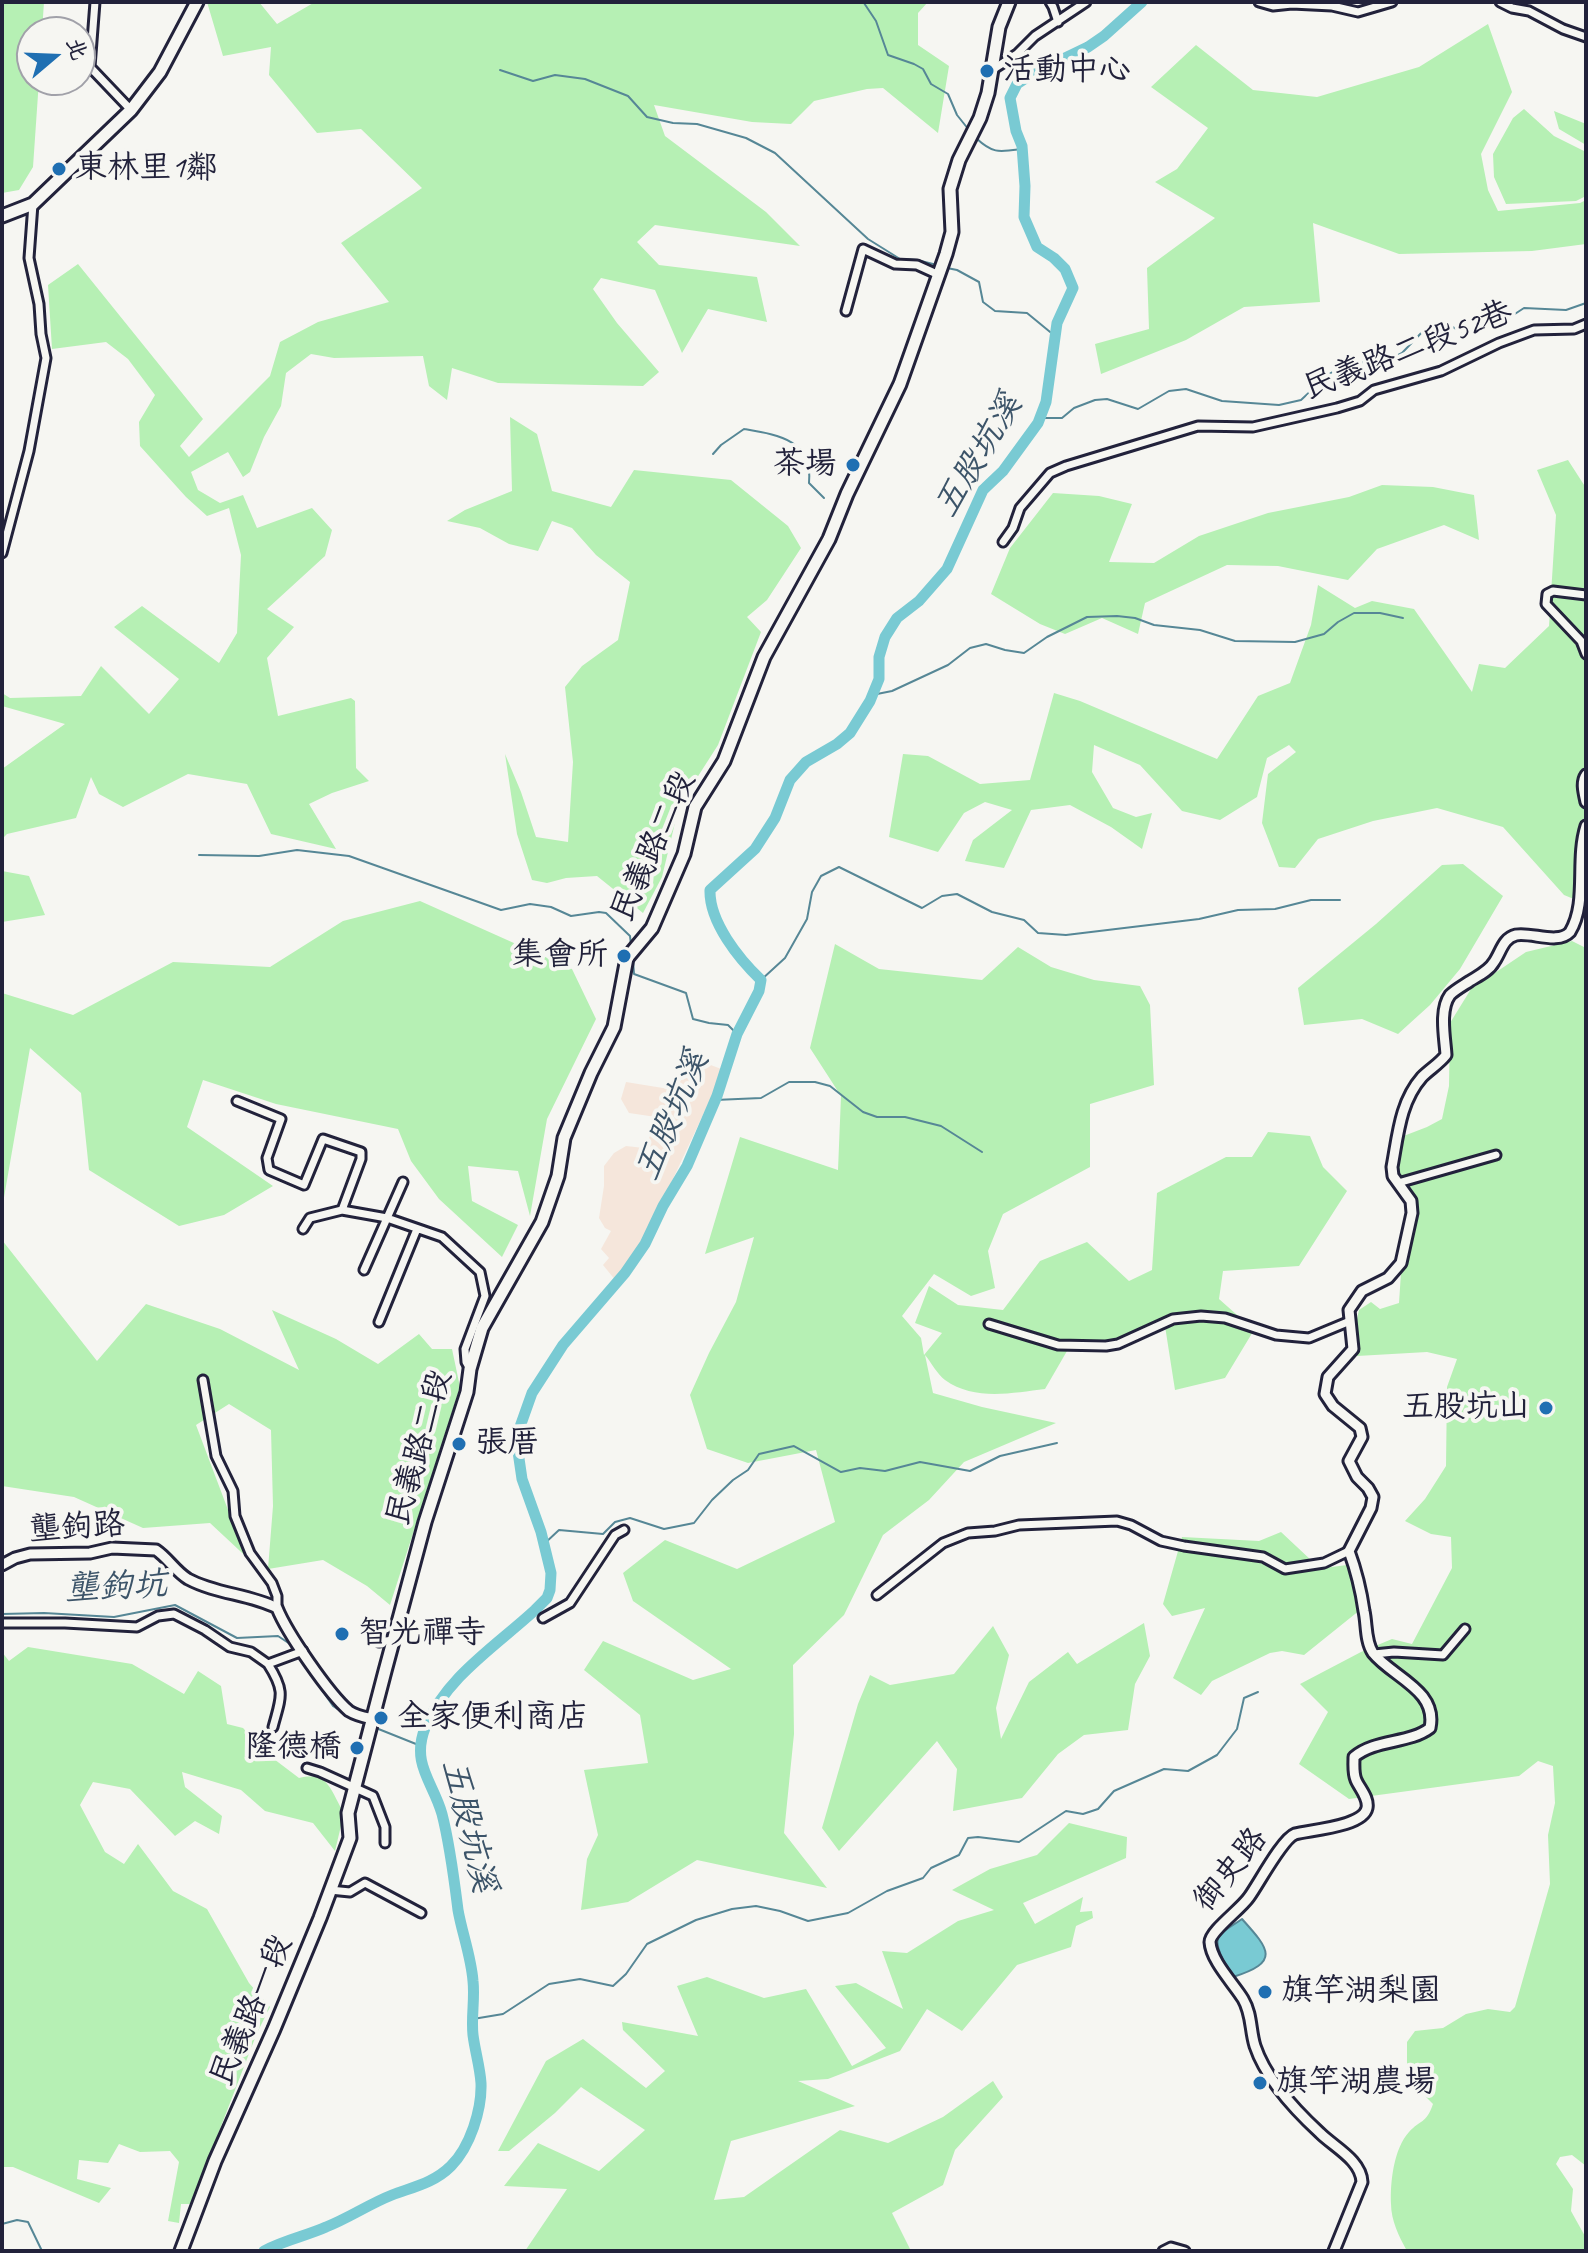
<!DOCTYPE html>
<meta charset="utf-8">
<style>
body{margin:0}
#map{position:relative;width:1588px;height:2253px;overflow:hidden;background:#f6f6f2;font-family:Caveat,"LXGW WenKai TC",sans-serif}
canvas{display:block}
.frame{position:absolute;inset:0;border:4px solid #22223b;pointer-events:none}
.north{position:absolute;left:16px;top:16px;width:80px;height:80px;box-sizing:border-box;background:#f6f6f2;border:2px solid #a1a1a9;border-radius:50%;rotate:71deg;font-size:22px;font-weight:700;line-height:32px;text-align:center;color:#22223b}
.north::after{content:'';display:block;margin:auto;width:28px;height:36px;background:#1f6fb2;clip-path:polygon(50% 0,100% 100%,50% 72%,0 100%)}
</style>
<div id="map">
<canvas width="1588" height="2253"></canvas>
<div class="frame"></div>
<div class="north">北</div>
</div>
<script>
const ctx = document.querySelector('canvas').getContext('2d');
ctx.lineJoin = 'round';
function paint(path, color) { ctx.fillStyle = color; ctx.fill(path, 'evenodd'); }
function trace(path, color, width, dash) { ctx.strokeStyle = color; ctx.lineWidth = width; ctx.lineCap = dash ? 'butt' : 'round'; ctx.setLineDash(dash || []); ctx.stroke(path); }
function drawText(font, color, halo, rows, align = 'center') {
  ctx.font = font + ' Caveat,"LXGW WenKai TC",sans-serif'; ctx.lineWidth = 8; ctx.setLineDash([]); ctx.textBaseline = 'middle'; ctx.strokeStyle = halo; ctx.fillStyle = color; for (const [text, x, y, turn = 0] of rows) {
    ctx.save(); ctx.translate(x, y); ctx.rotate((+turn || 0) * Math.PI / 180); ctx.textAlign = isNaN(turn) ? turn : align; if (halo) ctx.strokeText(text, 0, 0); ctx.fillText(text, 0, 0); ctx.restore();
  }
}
paint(new Path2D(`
 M703 1064H708L724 1070 641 1247 616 1281 603 1265 609 1258 601 1249 611 1231 605 1228 599 1218 604 1186V1166L614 1153 626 1146 644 1148 658 1120 656 1117 629 1113 621 1099 626 1082 669 1089Z`), '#f5e6db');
paint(new Path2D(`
 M2 2H44L42 32H32V80H39L33 167 19 190 2 193Z
 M207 2H259L277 24 315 2H928L918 13V45L949 66 938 133 883 88 867 89 814 101 791 124 752 122 654 105 665 136 766 212 800 246 655 225 637 242 659 265 757 277 767 322 708 309 682 353 655 290 601 278 593 289 617 323 659 372 643 386 498 383 452 368 447 400 429 386 423 356 334 358 311 354 286 373 281 406 264 437 250 472 243 477 228 452 191 472 198 490 220 503 243 495 257 528 312 508 332 530 325 556 267 609 294 627 267 658 278 716 351 698 355 701 356 768 369 781 332 793 309 804 336 849 271 834 247 784 188 774 123 807 99 794 91 777 76 818 7 834 2 839V769L65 724 2 706V693L10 698 81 696 101 666 149 714 179 679 114 627 142 606 219 663 237 633 241 555 229 508 207 516 186 497 140 446 139 422 155 395 128 359 106 342 52 349 48 285 78 264 203 419 180 446 189 457 270 376 280 342 318 322 389 302 341 243 422 188 361 129 317 133 269 75 271 47 223 56Z
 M1488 24 1512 92 1481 154 1488 190 1498 211 1580 203 1586 200V244L1532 251 1399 254 1313 223 1320 302 1244 307 1186 340 1101 374 1095 344 1149 329 1147 268 1215 218 1155 182 1177 169 1208 128 1151 87 1196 45 1253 90 1317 97 1419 67Z
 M1524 109 1554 136 1586 152V196L1576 201 1506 204 1494 177 1493 154 1513 118Z
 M1554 111 1586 124V145L1559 129Z
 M510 417 537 434 552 491 611 507 634 470 731 480 788 526 801 548 767 600 747 617 761 632 718 745 679 806 662 877 643 913 597 876 566 878 547 883 532 880 517 834 505 754 521 792 536 837 568 842 573 762 565 687 582 666 618 640 630 582 596 555 572 528 552 521 538 551 509 544 480 528 447 521 465 510 512 491Z
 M1568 460 1586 488V904L1564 895 1503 827 1437 808 1373 821 1318 839 1295 868 1279 867 1262 823 1268 774 1296 752 1289 745 1267 758 1257 797 1220 820 1182 811 1140 765 1094 745 1092 772 1113 808 1136 817 1152 813 1142 849 1111 827 1070 805 1031 810 1004 868 965 861 973 840 1012 810 985 802 964 813 938 852 889 837 903 754 928 756 980 784 1030 780 1054 693 1080 701 1217 759 1258 696 1290 683 1311 625 1318 585 1355 608 1372 601 1414 609 1472 692 1479 664 1505 668 1549 626 1556 515 1537 470Z
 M1382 485 1433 487 1474 495 1479 540 1444 525 1377 549 1348 580 1278 566 1227 565 1145 603 1138 634 1102 618 1065 634 1040 624 991 594 1010 548 1053 493 1099 496 1132 504 1109 562 1154 563 1199 536 1268 513 1349 497Z
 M1463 864 1503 896 1460 969 1430 1005 1398 1034 1362 1019 1304 1025 1298 988 1376 924 1442 865Z
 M2 871 29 876 45 915 2 922Z
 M420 901 572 969 596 1019 547 1119 530 1216 518 1171 468 1166 472 1201 518 1225 502 1257 439 1199 411 1161 398 1129 276 1104 203 1080 187 1127 273 1186 224 1215 179 1226 89 1170 81 1093 30 1048 2 1209V993L73 1015 173 962 270 967 343 921Z
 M1572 941 1586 948V2166L1572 2155 1560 2157 1556 2164 1573 2189 1571 2211 1586 2238V2251H1407C1399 2237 1391 2220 1391 2204 1390 2182 1394 2148 1409 2132 1421 2119 1426 2124 1433 2104L1407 2078V2042L1415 2031 1443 2028 1466 2014 1488 2009 1510 2012 1515 2007 1550 1884 1548 1835 1555 1803 1553 1766 1538 1761 1519 1776 1349 1799 1299 1764 1328 1712 1300 1684 1361 1652 1392 1639 1412 1644 1452 1568 1451 1537 1431 1534 1405 1521 1425 1499 1446 1466 1447 1387 1457 1359 1427 1352 1357 1356 1354 1333 1359 1310 1371 1302 1380 1309 1399 1303 1402 1258 1415 1205C1397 1177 1396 1169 1401 1137L1427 1127 1442 1119 1449 1086 1450 1023 1471 989 1526 952Z
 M835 944 879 969 982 980 1018 947 1051 967 1094 980 1140 986 1150 1005 1154 1085 1090 1104V1167L1003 1214 988 1251 995 1288 971 1296 934 1274 902 1316 921 1338 924 1355 942 1333 915 1323 929 1286 958 1305 1003 1310 1040 1261 1087 1242 1129 1281 1152 1270 1157 1193 1226 1157H1252L1268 1132 1310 1136 1323 1167 1347 1191 1299 1266 1223 1271 1219 1299 1254 1330 1225 1378 1175 1390 1165 1326 1127 1345 1067 1351 1045 1389C1012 1393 974 1401 945 1380 937 1374 931 1362 925 1355L933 1393 982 1407 1056 1423 964 1462 929 1500 883 1535 844 1615 793 1665 794 1734 784 1833 827 1888 697 1860 628 1902 581 1910 587 1859 598 1835 584 1770 648 1763 640 1715 584 1670 603 1641 693 1680 731 1669 633 1601 623 1573 665 1540 737 1569 835 1522 816 1450 748 1463 707 1449 690 1395 709 1353 736 1302 754 1237 705 1254 740 1137 838 1170 841 1096 810 1048Z
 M2 1240 97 1361 146 1304 220 1329 299 1370 272 1310 336 1339 378 1364 419 1334 432 1349H452L460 1387 390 1605 367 1586 323 1560 268 1569 273 1506 271 1430 229 1404 196 1425 239 1539 254 1564 210 1523 143 1528 74 1497 2 1486Z
 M1281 1532 1312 1561 1324 1568 1347 1565 1352 1571 1360 1610 1304 1655 1282 1651 1270 1653 1212 1681 1201 1695 1173 1678 1205 1608 1172 1616 1163 1604 1182 1537 1259 1541Z
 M1144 1623 1150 1656 1135 1684 1128 1730 1084 1735 1058 1754 1022 1798 953 1811 957 1769 937 1741 839 1851 822 1828 858 1704 870 1675 890 1685 954 1674 993 1626 1009 1655 996 1708 1001 1739 1029 1682 1068 1652 1077 1664Z
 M28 1647 132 1664 184 1694 198 1671 221 1686 227 1724 243 1728 266 1753 299 1778C329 1771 330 1790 344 1813L335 1851 313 1823 265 1811 241 1790 182 1772 185 1787 222 1816 219 1834 195 1821 175 1836 130 1789 93 1782 80 1805 105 1852 124 1864 138 1844 173 1891 207 1909 249 1983 270 2007 257 2033 191 2204H181L179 2223 168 2221 179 2162 170 2151 140 2152 119 2144 108 2163 79 2160 77 2179 111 2188 99 2203 13 2167H2V1652L9 1661Z
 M1069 1823 1127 1837 1126 1858 1023 1903 1035 1924 1083 1897 1080 1912 1092 1911 1093 1918 1076 1926 1071 1947 1017 1965 962 2031 927 2009 900 2051 828 2079 798 2081 855 2106 731 2141 714 2200 744 2197 840 2130 888 2143 943 2117 993 2081 1003 2097 955 2150 943 2185 892 2213 911 2251H525L567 2189 504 2186 538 2143 599 2171 645 2130 581 2087 555 2113 509 2151H498L546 2061 583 2039 646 2088 665 2071 623 2030 622 2022 698 2036 677 1986 707 1977 764 1998 806 1989 852 2066 886 2048 835 1986 856 1983 903 2009 882 1951 907 1953 958 1921 994 1910 952 1890 990 1869 1037 1855Z`), '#b6f0b4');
const water = new Path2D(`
 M1242 1919C1270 1950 1280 1962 1233 1977 1228 1972 1226 1967 1223 1960 1210 1933 1221 1934 1242 1919Z`);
paint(water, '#79cad3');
trace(water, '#568796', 2);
trace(new Path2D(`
 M859 2 864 3 876 21 888 55 914 64 923 69 931 84 948 94 957 115 969 130
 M1580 2 1586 3
 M500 70 533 81 555 75 585 79 628 96 647 117 673 123 697 124 746 138 775 153 868 239 900 259 917 260 937 265
 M976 138C993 154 999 152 1022 149
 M947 268 957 270 979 282 983 302 995 311 1027 313 1055 336
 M1040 418H1062L1074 408 1095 400 1107 399 1138 409 1169 391 1186 389 1222 401 1279 405 1301 400 1329 374 1345 365 1361 362 1377 366 1402 353 1425 329 1441 322 1468 334 1501 323 1524 308 1566 310 1586 303
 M713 454 721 445 744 429C779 435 813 440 809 483L824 498
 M872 695 892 691 948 665 970 648 986 644 1005 650 1024 653 1047 637 1087 617 1117 616 1135 618 1154 625 1200 630 1235 641 1295 642 1324 634 1338 622 1354 613H1380L1403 618
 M199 855 259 856 297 850 349 856 501 910 530 904 551 907 571 916 599 912 606 913 630 936 631 945
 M633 960 634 974 686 993 693 1019 709 1023 728 1025 737 1034
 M761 980 785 958 807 919 812 892 821 876 839 867 922 908 942 896 957 894 992 912 1024 920 1038 933 1066 935 1199 919 1238 910 1275 909 1311 900H1340
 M715 1100 761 1098 789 1082H815L830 1086 863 1112 877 1117H905L941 1126 982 1152
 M544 1544 559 1530 603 1534 615 1522 630 1518 664 1529 694 1523 712 1500 733 1480 748 1470 759 1454 794 1446 841 1472 860 1468 885 1471 920 1462 970 1471 1000 1456 1057 1443
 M2 1614 44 1613 114 1617 175 1605 237 1638 278 1636 290 1644 333 1706 345 1714
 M351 1717 367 1724
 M376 1728 421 1746
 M473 2019 503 2014 549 1984 580 1979 613 1986 626 1974 647 1944 696 1920 732 1909 756 1906 780 1911 808 1921 848 1913 887 1891 923 1878 931 1868 959 1855 968 1838 978 1837 1019 1842 1066 1811 1083 1814 1098 1809 1114 1791 1164 1769 1188 1771 1217 1755 1237 1729 1244 1698 1258 1692
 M2 2224 17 2220 28 2222 42 2251`), '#568796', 2);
trace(new Path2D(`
 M264 2251C284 2240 306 2236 326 2227 349 2218 369 2204 392 2195 413 2187 434 2183 451 2166 470 2147 482 2110 481 2083 480 2067 475 2051 473 2035 471 2017 475 1999 473 1981 471 1956 462 1933 458 1910 454 1878 450 1845 442 1814 433 1782 411 1764 425 1728 446 1677 496 1646 535 1610L547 1598 550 1590 551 1573 541 1532 522 1479 516 1438 532 1393 563 1345 625 1273 645 1244 663 1206 687 1166 717 1096 737 1034 759 991 761 980C739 959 709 922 710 890L755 849 775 818 790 780 806 762 837 744 850 733 870 701 879 679V657L885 637 897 618 919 601 947 569 983 490 1003 471 1038 423 1046 402 1057 323 1073 288 1065 269 1054 258 1037 247 1024 217 1025 186 1022 146 1016 131 1010 98 1017 84 1032 74 1088 47 1104 36 1142 2`), '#79cad3', 11);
const minor = new Path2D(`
 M95 2 90 67 131 110
 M1050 2 1053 7 1058 22
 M1259 2 1273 6 1292 4 1332 6 1358 12 1392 2
 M1500 2 1512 8 1529 11 1563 29 1586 37
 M992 70 1017 54 1035 36 1086 2
 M846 311 863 249 895 264 917 265 939 275
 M1003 542 1013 528 1020 508 1050 473 1066 466 1198 426 1253 427 1337 408 1360 401 1374 390 1441 371 1499 343 1534 330 1574 329 1586 324
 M2 553 29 451 46 358 41 334 39 304 29 258 33 204
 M1586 595 1553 591 1547 594 1546 604 1581 641 1586 654
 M237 1101 281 1119 267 1158 269 1170 304 1185 323 1139 361 1152V1159L342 1210
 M1398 1183 1496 1155
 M303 1229 310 1218 342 1210 387 1218 442 1237 480 1272 485 1296 465 1349 466 1362 470 1369
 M364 1270 403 1182
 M379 1322 417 1229
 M989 1324 1058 1345 1106 1346 1118 1344 1173 1319 1201 1316 1225 1318 1276 1335 1309 1338 1350 1321
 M203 1380 216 1456 233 1491 235 1516 250 1553 272 1583 277 1596V1608
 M877 1595 943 1543 968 1533 995 1531 1019 1525 1117 1521 1131 1525 1161 1541 1184 1546 1263 1557 1285 1569 1324 1563 1349 1551
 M543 1618 570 1603 615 1535 624 1530
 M2 1623H65L137 1627 158 1616 174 1614 205 1630 230 1647 251 1652 268 1664 303 1651
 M379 1642 393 1640
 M1374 1654 1394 1652 1443 1655 1465 1629
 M268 1664C286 1692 281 1697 273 1727
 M307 1768 320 1772 373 1796 385 1827V1843
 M330 1890 350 1892 365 1883 421 1913
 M1163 2251 1171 2247 1185 2251`);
const tertiary = new Path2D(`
 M1586 775C1581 782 1584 793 1586 802
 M2 1565 15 1558 30 1554 90 1553 112 1548 156 1550C168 1558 175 1571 188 1579 216 1594 249 1594 277 1608 287 1633 329 1694 349 1711 357 1716 364 1717 373 1719
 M1334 2251 1362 2182C1361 2160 1334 2147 1320 2133 1295 2110 1266 2079 1255 2046 1250 2030 1252 2014 1243 1999 1234 1984 1211 1961 1210 1942 1210 1931 1241 1909 1249 1897 1258 1885 1282 1839 1295 1834 1309 1830 1363 1827 1367 1808 1369 1798 1360 1789 1356 1780 1353 1773 1354 1765 1354 1757 1375 1739 1409 1744 1430 1728 1438 1690 1392 1677 1373 1653 1365 1641 1367 1624 1364 1611 1361 1590 1356 1570 1349 1551L1371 1508 1373 1497 1368 1488 1357 1477 1349 1461 1362 1437 1360 1428 1333 1406 1325 1394 1328 1377 1353 1349 1349 1310 1362 1291 1388 1278 1401 1263 1412 1213 1411 1201 1393 1176 1392 1167C1398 1135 1400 1102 1422 1077 1430 1069 1439 1064 1446 1055 1445 1038 1439 1010 1450 995 1455 990 1464 985 1470 981 1478 976 1489 971 1494 962 1501 952 1503 938 1516 935 1532 932 1558 945 1570 932 1588 902 1575 861 1586 826`);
const secondary = new Path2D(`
 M2 216 33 204 131 110 160 72 197 2
 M181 2251 215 2161 274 2029 320 1918 350 1838 348 1813 385 1671 425 1522 467 1392 470 1369 482 1328 542 1222 558 1176 564 1138 591 1073 614 1027 627 958 652 928 684 854 695 807 724 761 764 657 829 539 847 494 900 384 946 254 952 232 950 189 959 160 980 118 988 93 999 27 1009 2`);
trace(minor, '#22223b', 13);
trace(tertiary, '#22223b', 15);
trace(secondary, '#22223b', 17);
trace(minor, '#f6f6f2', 7);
trace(tertiary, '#f6f6f2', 9);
trace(secondary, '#f6f6f2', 11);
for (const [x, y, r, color] of [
 [987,71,8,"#1f6fb2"],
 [59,169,8,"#1f6fb2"],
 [853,465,8,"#1f6fb2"],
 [624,956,8,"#1f6fb2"],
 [1546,1408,8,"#1f6fb2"],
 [459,1444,8,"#1f6fb2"],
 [342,1634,8,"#1f6fb2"],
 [381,1718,8,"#1f6fb2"],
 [357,1748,8,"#1f6fb2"],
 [1265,1992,8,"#1f6fb2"],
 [1260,2083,8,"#1f6fb2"]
]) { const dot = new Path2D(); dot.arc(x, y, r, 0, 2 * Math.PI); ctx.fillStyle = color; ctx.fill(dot); trace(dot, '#f6f6f2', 3); }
drawText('32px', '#22223b', '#f6f6f2', [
 ["活動中心",1003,71],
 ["東林里1鄰",75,169],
 ["茶場",837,465,"right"],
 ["集會所",608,956,"right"],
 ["五股坑山",1530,1408,"right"],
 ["張厝",475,1444],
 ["智光禪寺",358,1634],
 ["全家便利商店",397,1718],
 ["隆德橋",341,1748,"right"],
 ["旗竿湖梨園",1281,1992],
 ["旗竿湖農場",1276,2083]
], 'left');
drawText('32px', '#22223b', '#f6f6f2', [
 ["民義路二段52巷",1408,351,-21],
 ["民義路二段",654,847,-66],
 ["民義路二段",420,1448,-74],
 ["壟鉤路",77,1528,-4],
 ["御史路",1231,1870,-51],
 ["民義路一段",252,2011,-67]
]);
drawText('italic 34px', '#3c5469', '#f6f6f2', [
 ["五股坑溪",979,456,-59],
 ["五股坑溪",673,1116,-67],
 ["壟鉤坑",116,1588,-3],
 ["五股坑溪",468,1826,76]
]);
</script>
